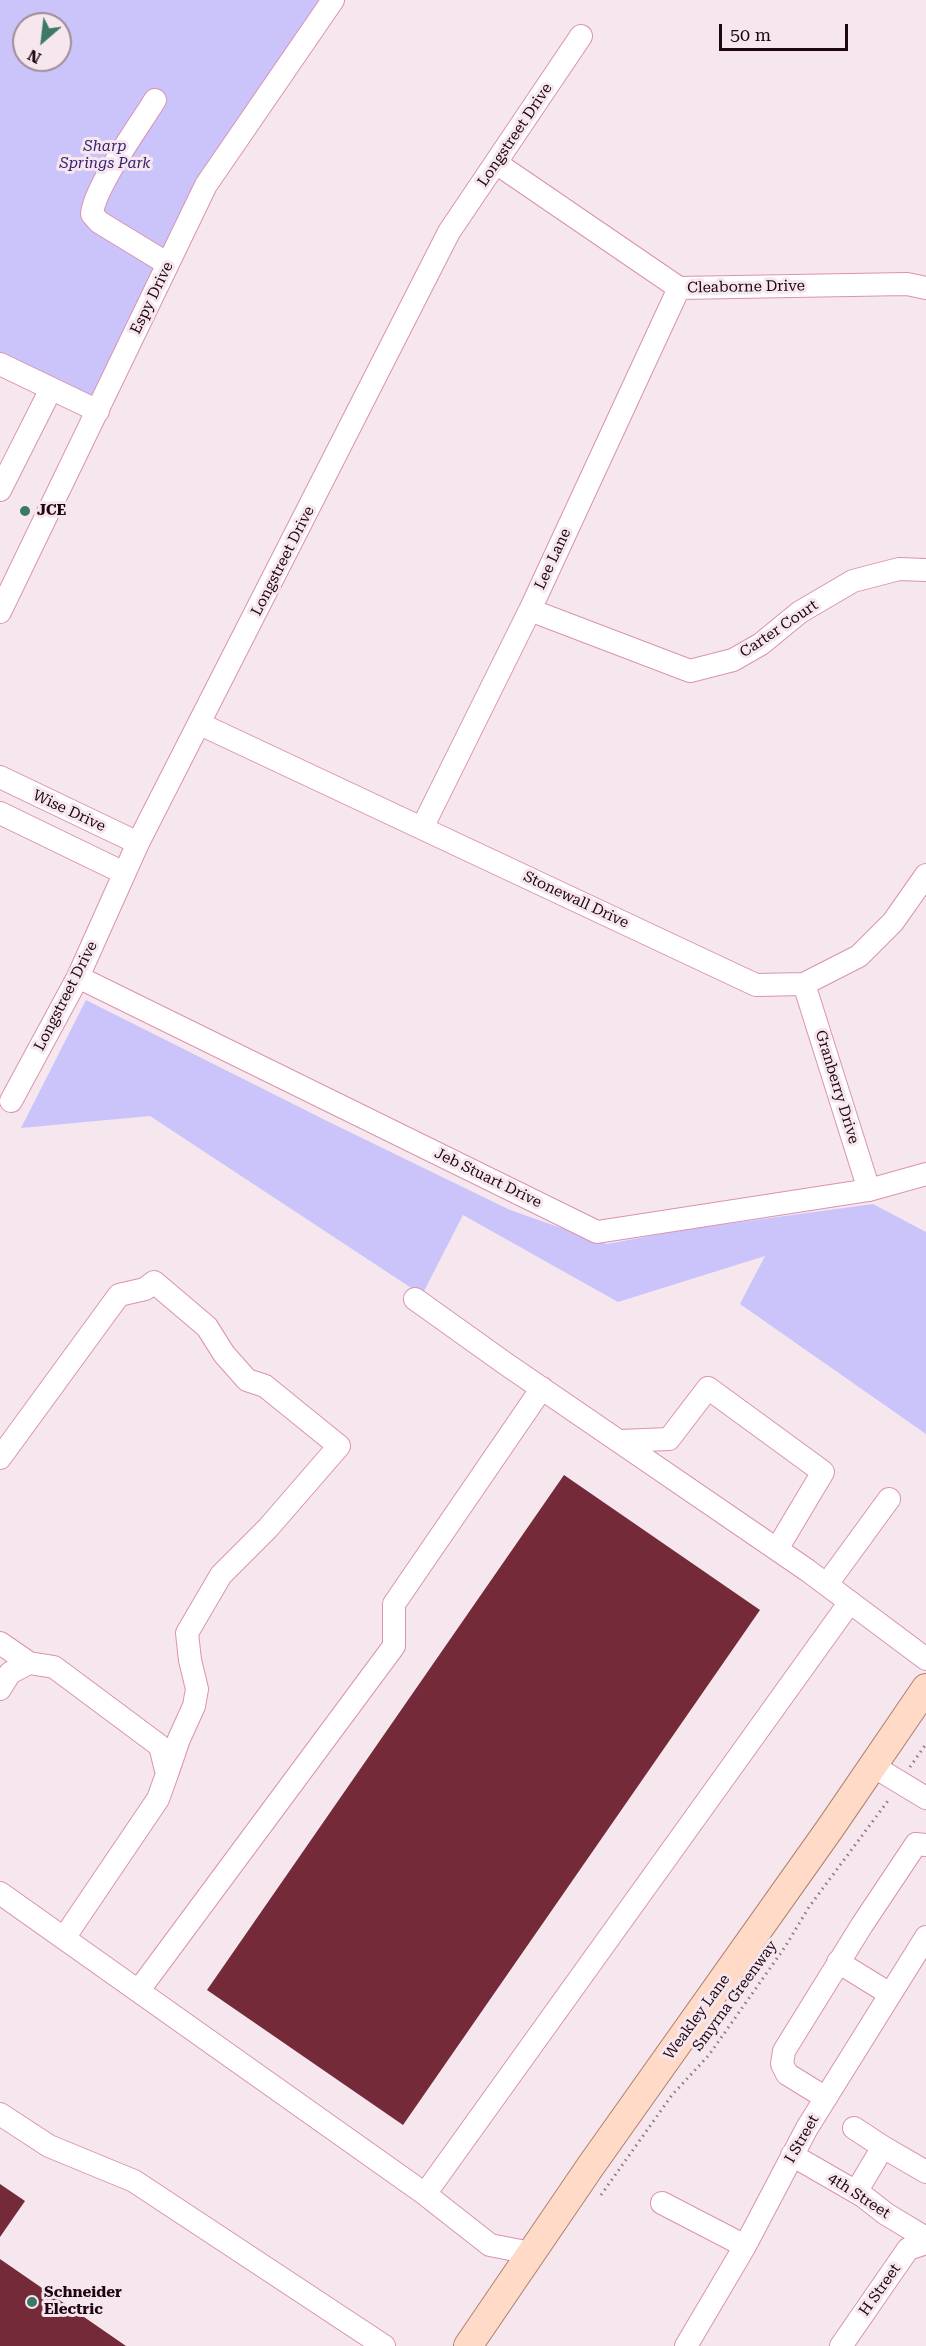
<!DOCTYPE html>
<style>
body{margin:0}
#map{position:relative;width:926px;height:2346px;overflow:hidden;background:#f6e6ed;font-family:"Roboto Serif",serif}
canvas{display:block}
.north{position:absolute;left:12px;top:12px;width:60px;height:60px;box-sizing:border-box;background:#f6e6ed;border:2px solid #a08c95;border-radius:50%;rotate:208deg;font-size:16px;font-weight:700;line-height:24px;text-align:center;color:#1e0512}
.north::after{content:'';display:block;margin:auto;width:21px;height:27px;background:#3c7965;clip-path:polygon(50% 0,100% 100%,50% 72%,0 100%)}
.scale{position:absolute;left:719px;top:24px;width:129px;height:27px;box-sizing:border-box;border:3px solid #1e0512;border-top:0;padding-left:8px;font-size:18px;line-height:21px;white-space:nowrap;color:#1e0512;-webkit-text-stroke:4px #f6e6ed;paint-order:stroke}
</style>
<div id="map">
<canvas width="926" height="2346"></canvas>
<div class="north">N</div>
<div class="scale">50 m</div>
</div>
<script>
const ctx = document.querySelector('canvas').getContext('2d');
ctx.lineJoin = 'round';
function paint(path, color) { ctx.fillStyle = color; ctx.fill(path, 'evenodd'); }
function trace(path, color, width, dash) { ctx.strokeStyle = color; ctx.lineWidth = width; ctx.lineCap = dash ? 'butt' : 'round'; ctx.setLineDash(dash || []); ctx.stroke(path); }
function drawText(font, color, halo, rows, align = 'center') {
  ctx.font = font + ' "Roboto Serif",serif'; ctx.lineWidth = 6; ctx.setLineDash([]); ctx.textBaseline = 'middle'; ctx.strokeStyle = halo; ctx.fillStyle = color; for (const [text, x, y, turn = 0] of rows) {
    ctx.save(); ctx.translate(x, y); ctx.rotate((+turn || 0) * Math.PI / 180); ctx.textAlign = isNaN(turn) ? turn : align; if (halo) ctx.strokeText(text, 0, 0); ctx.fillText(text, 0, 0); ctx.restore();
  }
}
paint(new Path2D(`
 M0 0H334L206 185 98 411 0 363ZM24 24H60V60H24Z
 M86 1000 329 1122 510 1210 607 1244 682 1230 873 1204 926 1232V1434L740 1304 765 1256 618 1302 463 1215 422 1295 150 1116 21 1128Z`), '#cbc4fa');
paint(new Path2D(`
 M564 1475 760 1610 403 2125 207 1990Z
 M0 2184 25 2201 0 2237Z
 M0 2259 126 2346H0Z`), '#752a3a');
const minor = new Path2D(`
 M155 100C139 126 94 188 92 214L99 222 168 264
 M496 163 679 288 907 284 926 288
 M0 364 98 411
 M0 490 51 389
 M530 610 690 671 733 660 761 644 800 612 853 581 899 569 926 570
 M0 612 206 185 333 0
 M200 724 756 985 804 984 859 956 893 922 926 875
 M0 777 138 843
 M0 813 124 873
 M422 828 530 610 679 288
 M78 977 597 1232 869 1190 926 1174
 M804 984 869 1190
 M11 1101 78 977 138 843 449 232 581 36
 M415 1299 506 1364 807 1570 926 1659
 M620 1441 669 1439 708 1388 823 1472 777 1549
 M0 1458 119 1295 145 1289 154 1282 207 1327 224 1354 247 1380 265 1386 339 1446 268 1528 221 1575 187 1633 190 1660 197 1689 194 1706 179 1739 167 1774
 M827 1584 889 1499
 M0 1643 29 1663
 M0 1689 10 1673 29 1663 54 1667 160 1746 167 1774 158 1799 64 1938
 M873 1766 926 1798
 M0 1893 425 2194 490 2245 531 2253
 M838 1962 890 1994
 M139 1990 394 1646V1604L542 1388
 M826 2098 787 2074 782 2064 784 2051 862 1925 916 1844 926 1845
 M0 2114 49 2146 134 2181 384 2346
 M854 2128 883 2147
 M792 2155 863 2196 886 2214 926 2238
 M856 2192 883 2147 926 2172
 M425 2194 850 1602
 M662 2203 745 2246
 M686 2346 745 2246 807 2128 926 1937
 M841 2346 908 2249 926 2243`);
const major = new Path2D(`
 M468 2346 590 2167 831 1827 926 1688`);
trace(minor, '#dc91b4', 24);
trace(major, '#af8070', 30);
trace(new Path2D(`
 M910 1767 926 1744
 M601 2195 672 2095 709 2055 785 1947 809 1907 890 1798`), '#8c7882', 3, [1.5, 4.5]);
trace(minor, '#fff', 22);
trace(major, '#fedac7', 28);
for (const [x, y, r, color] of [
 [25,511,6,"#3c7965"],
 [32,2302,6,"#3c7965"]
]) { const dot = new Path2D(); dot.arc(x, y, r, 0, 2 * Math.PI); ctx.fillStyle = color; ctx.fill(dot); trace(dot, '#f6e6ed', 2); }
drawText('15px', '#1e0512', '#f6e6ed', [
 ["Longstreet Drive",515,135,-56],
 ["Cleaborne Drive",746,287,-1],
 ["Espy Drive",152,298,-64],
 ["Lee Lane",553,559,-65],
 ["Longstreet Drive",283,561,-63],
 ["Carter Court",779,629,-34],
 ["Wise Drive",69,811,25],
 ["Stonewall Drive",576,900,25],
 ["Longstreet Drive",66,996,-63],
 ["Granberry Drive",837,1087,73],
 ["Jeb Stuart Drive",488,1178,26],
 ["Smyrna Greenway",735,1996,-54],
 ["Weakley Lane",697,2017,-54],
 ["I Street",802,2139,-60],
 ["4th Street",859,2196,33],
 ["H Street",880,2290,-55]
]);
drawText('italic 15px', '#382074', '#f6e6ed', [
 ["Sharp",105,147],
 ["Springs Park",105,164]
]);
drawText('bold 15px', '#1e0512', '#f6e6ed', [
 ["JCE",37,511],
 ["Schneider",44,2293],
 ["Electric",44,2310]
], 'left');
</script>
